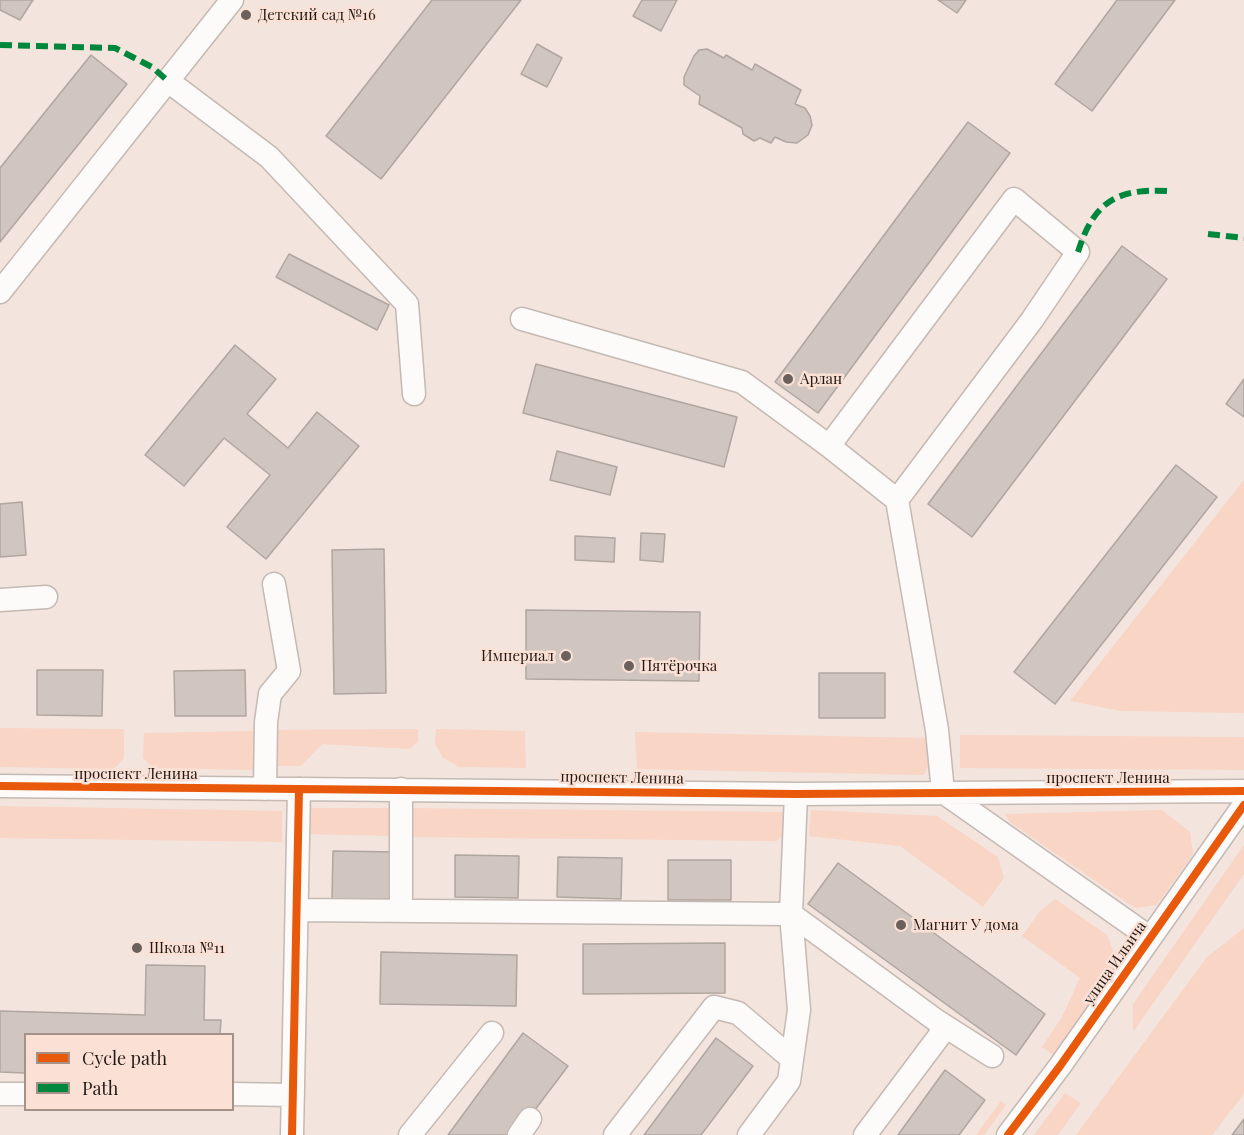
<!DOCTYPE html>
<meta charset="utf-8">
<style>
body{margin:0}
#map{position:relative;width:1244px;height:1135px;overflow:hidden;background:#f3e4dd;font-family:"Playfair Display",serif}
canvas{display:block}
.legend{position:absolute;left:24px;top:1033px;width:210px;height:78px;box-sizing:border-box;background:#fbe1d5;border:2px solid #a49188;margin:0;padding:8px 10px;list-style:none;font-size:18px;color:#221915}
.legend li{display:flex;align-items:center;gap:12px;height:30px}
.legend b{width:30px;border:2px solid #a49188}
</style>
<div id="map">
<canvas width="1244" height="1135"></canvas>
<ul class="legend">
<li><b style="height:8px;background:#e8590c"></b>Cycle path</li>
<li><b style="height:8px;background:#00873e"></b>Path</li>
</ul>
</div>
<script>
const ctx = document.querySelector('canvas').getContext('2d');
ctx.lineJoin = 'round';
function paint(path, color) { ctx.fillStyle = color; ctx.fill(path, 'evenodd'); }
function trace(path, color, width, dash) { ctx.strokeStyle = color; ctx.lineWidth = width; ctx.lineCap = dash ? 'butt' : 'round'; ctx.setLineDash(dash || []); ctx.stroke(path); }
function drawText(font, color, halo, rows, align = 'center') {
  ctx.font = font + ' "Playfair Display",serif'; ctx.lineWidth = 5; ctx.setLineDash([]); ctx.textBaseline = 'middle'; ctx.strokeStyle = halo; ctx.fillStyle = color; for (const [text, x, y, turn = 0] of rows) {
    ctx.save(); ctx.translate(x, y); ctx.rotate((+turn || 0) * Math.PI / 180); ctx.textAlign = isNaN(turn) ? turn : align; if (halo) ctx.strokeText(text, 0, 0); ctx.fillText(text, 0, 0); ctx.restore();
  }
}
paint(new Path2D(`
 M1244 480V713L1121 711 1070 701Z
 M0 728 124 729V758L114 769 0 767Z
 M418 729V742L410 749 322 744 301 766H271L273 730Z
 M436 729 525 731 526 768 459 767 443 758 435 744Z
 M257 731 256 770 153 768 143 758 144 733Z
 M635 732 926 738 929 766 923 775 637 769Z
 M960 735 1244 737V770L960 768Z
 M0 806 282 811V842L0 838Z
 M306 808H391V836L305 834Z
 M406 808 783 812 785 833 776 841 406 837Z
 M811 810 937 816 998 857 1004 878 983 907 900 846 809 836Z
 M1162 810 1190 832 1193 854 1157 905 1135 908 1011 823 1005 814Z
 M1244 845V874L1133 1032V1004Z
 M1055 899 1107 935 1119 965 1053 1055 1042 1047 1062 1017 1080 978 1022 936 1040 911Z
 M1244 928V1094L1212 1135H1076L1207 957Z
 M1065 1093 1081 1103 1058 1135H1034Z
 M1001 1101 1006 1105 984 1135H976Z`), '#f8d5c5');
const building = new Path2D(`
 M0 0H33L20 20 0 10Z
 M432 0H521L381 179 326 136Z
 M642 0H677L661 31 633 16Z
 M938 0H966L957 13Z
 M1117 0H1175L1092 111 1055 84Z
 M537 44 562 58 547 87 521 74Z
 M707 49 724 58 726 55 752 70 755 64 801 90 795 104 805 108 810 116 812 125 808 135 797 143 786 142 775 137 771 143 760 138 754 141 743 134 742 128 699 104 700 96 684 85V77L694 56 699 50Z
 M91 55 127 84 0 242V168Z
 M968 122 1010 153 818 413 775 382Z
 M1122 246 1167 279 972 537 928 504Z
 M289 254 389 305 377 330 276 277Z
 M235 345 276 379 247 414 288 448 317 412 359 446 266 559 227 527 270 475 224 438 184 486 145 455Z
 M536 364 737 417 724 467 523 413Z
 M1244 379V417L1226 404Z
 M557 451 617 467 610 495 550 480Z
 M1176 465 1217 497 1055 704 1014 672Z
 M22 502 26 555 0 557V504Z
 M641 533 665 534 663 562 640 560Z
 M575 536 615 538 614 562 575 560Z
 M384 549 386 693 334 694 332 550Z
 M526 610 700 612 699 681 526 679Z
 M37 670H103L102 716 37 715Z
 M245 670 246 716H175L174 671Z
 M819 673H885V718H819Z
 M333 851 397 852 396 899H332Z
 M455 855 519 856 518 898 455 897Z
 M558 857 622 858 621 899 557 897Z
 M668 860H731V900H668Z
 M838 863 1045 1014 1016 1055 808 904Z
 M725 943V993L583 994V944Z
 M381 952 517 955 516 1006 380 1004Z
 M146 965 205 966 204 1020H221L220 1034H26V1073L0 1072V1011L145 1015Z
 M523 1033 568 1066 516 1135H448Z
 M716 1038 753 1066 701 1135H644Z
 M945 1070 985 1100 959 1135H898Z
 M1244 1119V1135H1232Z`);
paint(building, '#d0c5bf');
trace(building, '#b0a6a0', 1.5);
const minor = new Path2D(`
 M168 81 269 157 407 304 414 394
 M0 292 232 0
 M522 319 742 382 829 446
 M897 500 829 446 1014 199 1078 252 1032 320 897 500 937 730 943 792 1149 937
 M0 600 46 597
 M0 786 796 794 1244 791
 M265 789 266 722 270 694 289 671 274 584
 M401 789V911
 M297 910 791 914 937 1021 992 1056
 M0 1094H26
 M232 1094 293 1095
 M292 1135 299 789
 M410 1135 492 1033
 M519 1135 530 1119
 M615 1135 714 1007 738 1013 791 1058
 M749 1135 789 1081 799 1010 791 914 796 794
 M865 1135 946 1027
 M1008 1135 1060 1066 1244 805`);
trace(minor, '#c4b9b3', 25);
trace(minor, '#fdfbfa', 22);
trace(new Path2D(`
 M0 45 115 48 152 67 168 81
 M1208 234 1244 238
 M1078 252C1093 203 1116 188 1167 191`), '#00873e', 6, [12, 6]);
trace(new Path2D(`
 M0 786 796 794 1244 791
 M292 1135 299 789
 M1008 1135 1060 1066 1244 805`), '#e8590c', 8);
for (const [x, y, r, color] of [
 [246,15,6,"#6b605b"],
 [788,379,6,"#6b605b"],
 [566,656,6,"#6b605b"],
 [629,666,6,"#6b605b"],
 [901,925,6,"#6b605b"],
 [137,948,6,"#6b605b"]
]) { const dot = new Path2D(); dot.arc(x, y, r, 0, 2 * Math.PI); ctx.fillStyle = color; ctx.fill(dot); trace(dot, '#fbe1d5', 2); }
drawText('15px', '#221915', '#fbe1d5', [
 ["Детский сад №16",258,15],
 ["Арлан",800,379],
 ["Империал",554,656,"right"],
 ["Пятёрочка",641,666],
 ["Магнит У дома",913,925],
 ["Школа №11",149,948]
], 'left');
drawText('15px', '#221915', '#fbe1d5', [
 ["проспект Ленина",136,774],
 ["проспект Ленина",622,778,1],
 ["проспект Ленина",1108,778],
 ["улица Ильича",1115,963,-55]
]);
</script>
